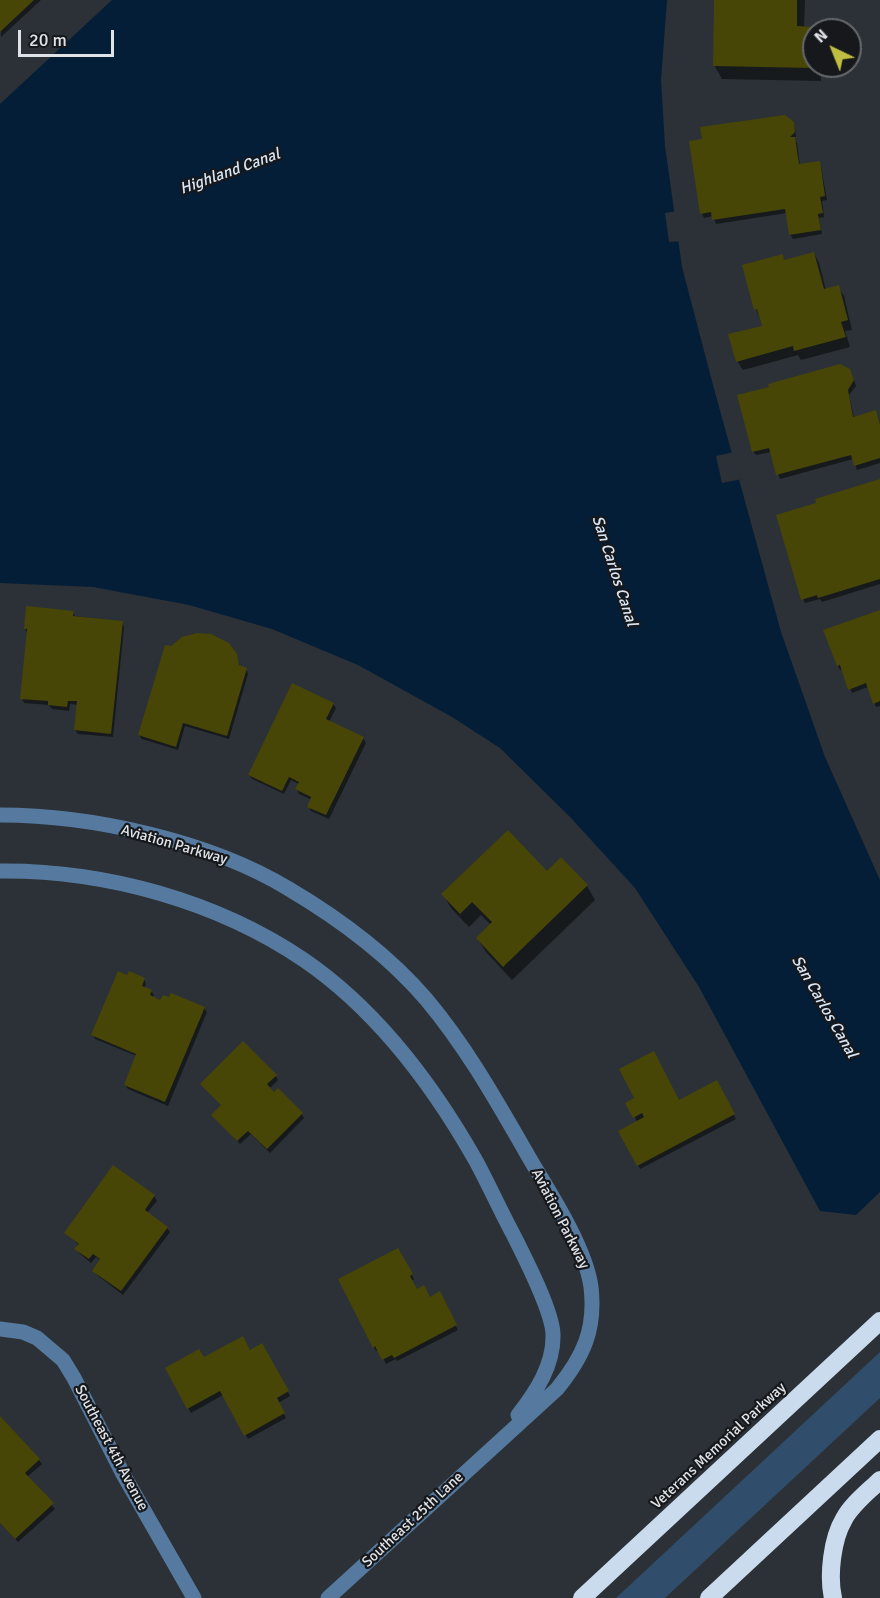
<!DOCTYPE html>
<style>
body{margin:0}
#map{position:relative;width:880px;height:1598px;overflow:hidden;background:#2b3136;font-family:Signika,sans-serif}
canvas{display:block}
.north{position:absolute;left:802px;top:18px;width:60px;height:60px;box-sizing:border-box;background:#16181b;border:2px solid #66696d;border-radius:50%;rotate:317deg;font-size:16px;font-weight:700;line-height:24px;text-align:center;color:#dfe3e7}
.north::after{content:'';display:block;margin:auto;width:21px;height:27px;background:#c0be40;clip-path:polygon(50% 0,100% 100%,50% 72%,0 100%)}
.scale{position:absolute;left:18px;top:30px;width:96px;height:27px;box-sizing:border-box;border:3px solid #dfe3e7;border-top:0;padding-left:8px;font-size:18px;line-height:21px;white-space:nowrap;color:#dfe3e7;-webkit-text-stroke:4px #16181b;paint-order:stroke}
</style>
<div id="map">
<canvas width="880" height="1598"></canvas>
<div class="north">N</div>
<div class="scale">20 m</div>
</div>
<script>
const ctx = document.querySelector('canvas').getContext('2d');
ctx.lineJoin = 'round';
function paint(path, color) { ctx.fillStyle = color; ctx.fill(path, 'evenodd'); }
function trace(path, color, width, dash) { ctx.strokeStyle = color; ctx.lineWidth = width; ctx.lineCap = dash ? 'butt' : 'round'; ctx.setLineDash(dash || []); ctx.stroke(path); }
function drawText(font, color, halo, rows, align = 'center') {
  ctx.font = font + ' Signika,sans-serif'; ctx.lineWidth = 4.5; ctx.setLineDash([]); ctx.textBaseline = 'middle'; ctx.strokeStyle = halo; ctx.fillStyle = color; for (const [text, x, y, turn = 0] of rows) {
    ctx.save(); ctx.translate(x, y); ctx.rotate((+turn || 0) * Math.PI / 180); ctx.textAlign = isNaN(turn) ? turn : align; if (halo) ctx.strokeText(text, 0, 0); ctx.fillText(text, 0, 0); ctx.restore();
  }
}
paint(new Path2D(`
 M880 1352V1398L665 1598H616Z`), '#304e6c');
paint(new Path2D(`
 M112 0H667L661 80 665 146 682 267 713 385 781 632 825 757 880 880V1192L856 1215 820 1211 699 987 635 888 571 818 500 748 452 717 358 665 272 629 189 605 93 587 0 583V104Z`), '#041e38');
paint(new Path2D(`
 M677 211 681 241 669 242 665 213Z
 M734 452 742 479 722 483 716 456Z`), '#2b3136');
paint(new Path2D(`
 M0 0H41L1 37Z
 M716 0H805L804 28 814 30V66H821V81L722 79 714 65Z
 M792 123 795 128 796 136 794 139 797 143 800 166 819 163 821 167 827 200 822 201 824 217 819 218 822 234 793 239 790 234 787 213 716 224 713 216 704 218 702 214Z
 M814 253 819 263 826 290 838 287 844 296 852 330 845 331 850 347 801 360 798 355 743 370 737 361 763 327 756 309 782 256 785 261Z
 M852 375 856 386 849 395 854 418 876 412 878 416 880 424V463L857 470 853 459 780 479 771 452 756 455 753 451Z
 M880 480V584L822 602 820 599 805 603 803 599Z
 M880 611V706L876 707 868 687 852 693 843 669 840 670 838 666 825 631Z
 M73 612 75 616 122 622 124 627 113 737 78 734 75 730 78 705 70 704 69 711 52 709 49 705 24 703 22 698 28 635 25 629Z
 M171 647 236 655 240 667 246 669 248 674 229 739 185 726 178 750 142 739 139 735Z
 M333 704 336 708 329 722 363 738 366 743 329 819 311 811 309 807 312 800 299 794 297 789 299 784 291 780 284 794 252 779 249 775Z
 M547 873 587 886 595 900 512 980 486 952 478 939 491 925 481 915 469 927 451 908 443 894Z
 M144 979 146 984 144 988 151 991 154 995 152 998 161 1002 204 1008 207 1012 168 1106 128 1089 125 1085 137 1056 95 1039 93 1035Z
 M276 1076 278 1080 269 1089 302 1114 304 1118 270 1153 251 1134 240 1144 213 1115Z
 M716 1082 736 1119 640 1169 620 1132 638 1123 627 1103 679 1102Z
 M114 1167 154 1196 157 1201 147 1213 167 1228 170 1232 123 1295 97 1275 94 1271 101 1261 96 1257 91 1263 79 1253 76 1249 79 1245 66 1233Z
 M398 1250 414 1279 411 1281 417 1291 430 1298 439 1293 458 1330 397 1361 396 1359 386 1364 379 1350 376 1351 374 1347 340 1280Z
 M262 1345 290 1396 278 1403 286 1418 248 1439 223 1395 191 1413 167 1369 203 1359 250 1352Z
 M0 1418 39 1460 42 1464 27 1477 55 1509 18 1542 0 1523Z`), '#0007');
paint(new Path2D(`
 M0 0H34L0 32Z
 M714 0H797V26L814 27 813 68 713 66Z
 M785 115 794 122 795 132 790 137H795L799 164 820 161 825 196 820 197 823 213 818 214 821 230 789 235 785 209 712 220 711 212 700 214 689 141 702 139 700 127Z
 M814 252 824 289 839 285 848 320 841 322 846 337 794 351 793 346 736 362 728 334 762 326 757 309 754 310 742 265 783 254 784 260Z
 M840 364 850 369 854 380 848 390 853 417 876 410 880 424V458L854 466 851 455 776 475 769 448 752 452 737 395 769 387 768 384Z
 M880 479V579L818 598 817 595 801 600 776 515 816 503 815 499Z
 M26 606 74 611 73 616 123 621 111 734 74 730 77 701H68L67 707 48 705V701L20 699 27 629H24Z
 M880 610V701L873 704 866 683 848 690 840 665 837 666 823 630Z
 M197 633 211 634 229 643 237 654 239 665 247 668 227 736 183 723 176 747 138 735 165 645 171 646 182 637Z
 M292 683 334 703 326 719 364 737 326 815 307 807 311 797 295 789 299 782 289 777 282 791 248 775Z
 M508 830 547 871 561 857 588 885 503 967 476 938 492 922 472 902 460 914 441 894Z
 M118 971 127 975 129 971 145 978 142 986 152 990 150 995 160 1000 163 995 169 997 171 993 205 1007 165 1102 124 1085 136 1054 91 1035Z
 M243 1041 277 1075 267 1084 274 1092 278 1088 303 1113 267 1149 248 1131 237 1141 211 1115 221 1105 200 1084Z
 M654 1051 679 1100 717 1080 735 1114 637 1166 618 1131 644 1117 642 1113 633 1118 625 1103 634 1098 619 1069Z
 M113 1165 155 1195 145 1210 168 1227 121 1291 92 1271 100 1259 93 1254 89 1259 74 1249 79 1244 64 1233Z
 M398 1248 413 1274 410 1276 417 1289 424 1285 430 1297 440 1291 457 1325 394 1358 392 1355 382 1360 375 1346 373 1348 338 1279Z
 M243 1336 250 1350 262 1343 289 1391 277 1398 285 1413 244 1436 220 1391 187 1409 165 1368 199 1349 204 1357Z
 M0 1416 40 1459 25 1473 54 1503 15 1539 0 1523Z`), '#474607');
trace(new Path2D(`
 M0 815C92 815 210 841 289 889 338 918 389 956 426 999 469 1050 501 1109 534 1166 554 1199 586 1250 591 1287 596 1330 583 1357 557 1389L328 1598
 M0 871C105 870 217 901 304 960 377 1010 433 1085 476 1161 489 1185 500 1210 513 1234 524 1256 552 1310 553 1334 554 1365 536 1392 518 1415
 M0 1329 23 1332 37 1338 63 1360 74 1378 123 1474 194 1598`), '#567a9f', 15);
trace(new Path2D(`
 M582 1598 880 1321
 M709 1598 880 1439
 M833 1598C828 1576 832 1539 844 1519 852 1504 868 1492 880 1480`), '#cadbee', 18);
drawText('15px', '#dfe3e7', '#16181b', [
 ["Aviation Parkway",174,845,16],
 ["Aviation Parkway",560,1219,63],
 ["Veterans Memorial Parkway",719,1446,-43],
 ["Southeast 4th Avenue",111,1448,62],
 ["Southeast 25th Lane",413,1520,-43]
]);
drawText('italic 16px', '#d8e6f5', '#16181b', [
 ["Highland Canal",230,172,-20],
 ["San Carlos Canal",614,571,72],
 ["San Carlos Canal",824,1007,60]
]);
</script>
